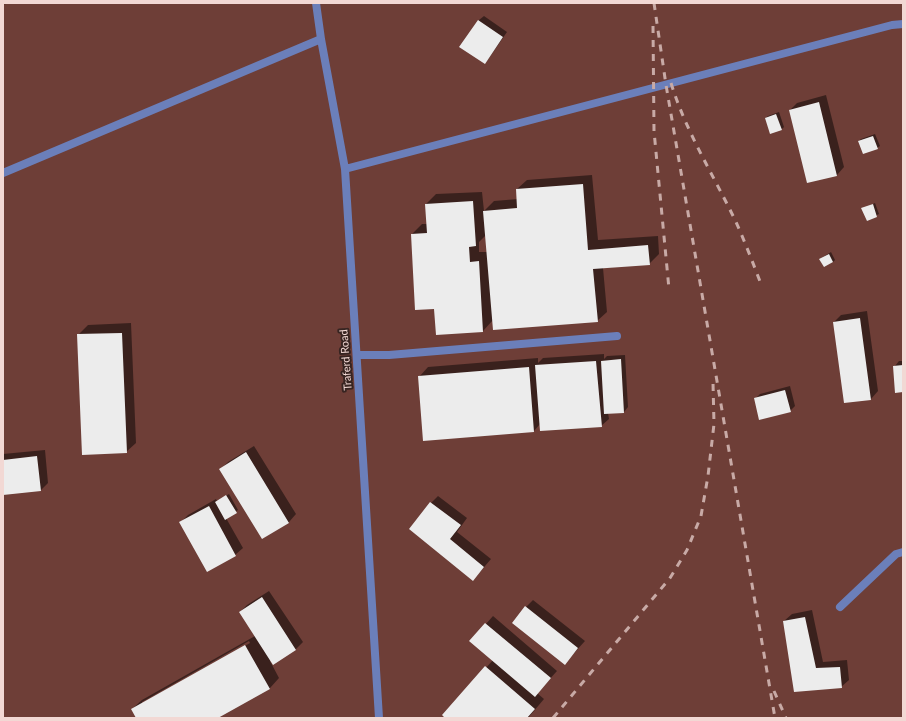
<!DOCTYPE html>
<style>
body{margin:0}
#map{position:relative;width:906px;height:721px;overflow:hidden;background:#5f3630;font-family:Lato,sans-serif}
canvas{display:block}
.frame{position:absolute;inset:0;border:4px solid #f2d8d4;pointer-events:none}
</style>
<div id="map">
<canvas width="906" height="721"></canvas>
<div class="frame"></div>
</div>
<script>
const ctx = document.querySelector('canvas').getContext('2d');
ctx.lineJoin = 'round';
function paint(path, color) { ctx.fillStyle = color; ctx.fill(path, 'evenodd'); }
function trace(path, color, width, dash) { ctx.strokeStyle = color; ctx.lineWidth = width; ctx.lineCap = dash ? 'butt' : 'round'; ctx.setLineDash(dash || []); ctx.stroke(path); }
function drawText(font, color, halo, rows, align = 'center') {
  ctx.font = font + ' Lato,sans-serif'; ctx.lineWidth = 4; ctx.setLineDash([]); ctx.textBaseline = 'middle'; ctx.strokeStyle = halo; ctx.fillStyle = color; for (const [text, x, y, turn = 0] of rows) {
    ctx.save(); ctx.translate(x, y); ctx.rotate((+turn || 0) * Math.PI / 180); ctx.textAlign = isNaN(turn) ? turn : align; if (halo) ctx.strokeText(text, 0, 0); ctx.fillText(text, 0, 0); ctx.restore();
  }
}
paint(new Path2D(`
 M10 3H903V718H3V5Z`), '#6e3e37');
paint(new Path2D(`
 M484 16 507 32 489 58 485 63 461 46 479 20Z
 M826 95 844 167 837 175 808 182 790 110 797 103Z
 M779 112 784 127 782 129 766 118 768 116Z
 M875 134 880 146 877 148 859 141 861 139Z
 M592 175 598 240 658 236 659 254 649 264 603 268 607 312 597 321 493 320 483 331 435 308 412 234 422 224H427L426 204 436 194 482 192 484 211 494 201 518 199 517 189 527 180ZM486 235 487 252H479V242Z
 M875 203 879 214 867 220 863 209Z
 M831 252 835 260 833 262 820 259Z
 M867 311 878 391 871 399 834 322 841 315Z
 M131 323 136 443 126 452 78 335 88 325Z
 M604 354V359L607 356 625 355 628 407 624 412 608 413 609 419 601 426 540 424 534 431 419 377 428 367 538 358V363L543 358Z
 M899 361H903V391L895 366Z
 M790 386 795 406 790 411 755 399 760 394Z
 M254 446 296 514 289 522 263 538 221 469 228 462Z
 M45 450 48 483 41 490 3 494V454Z
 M229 494 238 510 226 518 243 548 235 555 181 522 188 515 216 499 217 501Z
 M438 496 467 518 457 532 491 559 473 580 410 529 431 503Z
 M269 591 303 642 296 649 273 664 271 660 270 661 279 678 270 688 216 718H137L132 709 142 700 255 636 240 612 247 605ZM249 641 250 643 142 704V702Z
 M533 600 585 641 565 663 526 607Z
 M812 610 823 662 847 660 849 680 841 687 795 691 784 621 792 614Z
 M493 616 557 671 537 693 544 699 528 718H447L444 715 493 660 471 641Z`), '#0007');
paint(new Path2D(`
 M478 20 503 37 485 64 459 47Z
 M819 102 837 176 807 183 789 110Z
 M776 114 782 130 770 134 765 118Z
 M873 136 878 149 863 154 858 141Z
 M583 184 588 250 648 245 650 265 593 269 598 322 493 330 483 211 517 208 516 189Z
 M473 201 476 246 469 247 470 262 479 261 483 332 436 335 434 309 415 310 411 234 427 233 425 204Z
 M873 204 877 217 867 221 861 208Z
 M829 254 833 262 824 267 819 259Z
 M860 318 871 400 844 403 833 322Z
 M122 333 127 453 82 455 77 334Z
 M621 359 624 413 604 414 601 361Z
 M596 361 602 427 540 431 535 365Z
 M903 365V392L895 393 893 366Z
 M529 367 534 432 423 441 418 376Z
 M785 390 791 412 759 420 754 398Z
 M246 452 289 523 262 539 219 469Z
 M37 456 41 491 3 495V460Z
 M226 495 237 513 225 520 215 502Z
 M430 502 461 525 450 539 484 567 473 581 409 529Z
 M209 506 236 556 207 572 179 522Z
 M262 597 296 650 273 665 239 612Z
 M525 606 578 648 565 665 512 623Z
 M805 617 816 668 840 667 842 688 794 692 783 621Z
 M485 623 551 678 535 697 469 641Z
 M245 645 270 689 218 718H136L131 709Z
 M485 666 535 709 527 718H445L442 715Z`), '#ececec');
trace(new Path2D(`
 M357 355H389L617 336
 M840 607 896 554 903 552`), '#6b7fba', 8);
trace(new Path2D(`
 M316 3 321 39 345 169 379 718
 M345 169 892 25 903 24
 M3 173 321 39`), '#6b7fba', 8);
trace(new Path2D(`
 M654 3 666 85 775 718
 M653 26 654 131 669 289
 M671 83C686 132 714 176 736 222 745 242 753 263 761 284
 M774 691 786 718
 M553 718 670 578 687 550 701 516 708 476 714 424 713 383`), '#c8aaa6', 3, [7, 7]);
drawText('11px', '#f2d8d4', '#372421', [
 ["Traferd Road",346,360,-94]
]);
</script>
